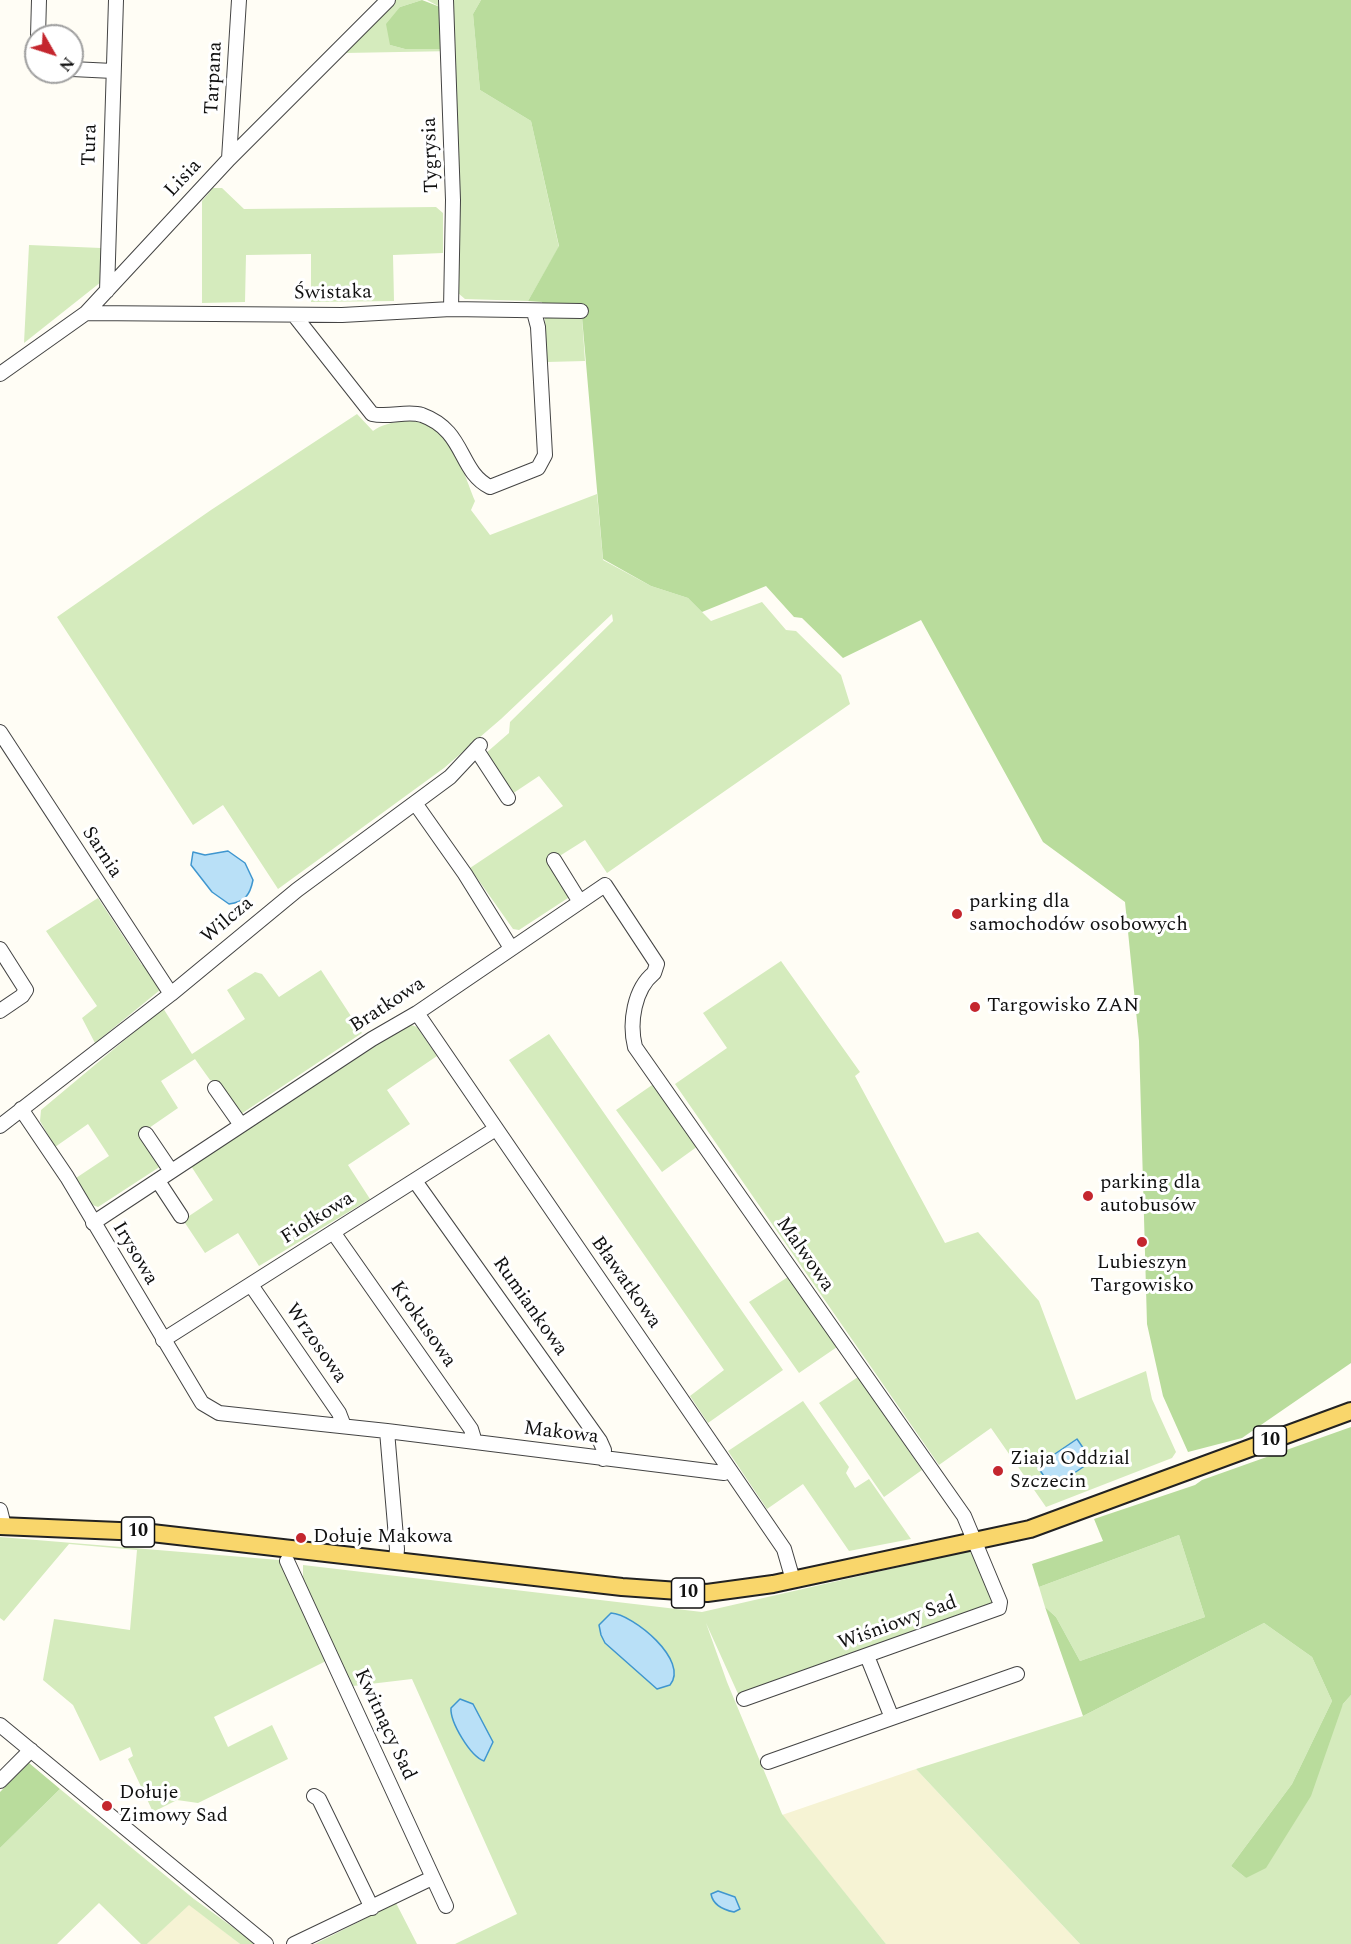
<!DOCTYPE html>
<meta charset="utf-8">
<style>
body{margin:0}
#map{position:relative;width:1351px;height:1944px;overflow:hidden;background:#fffdf5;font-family:Spectral,serif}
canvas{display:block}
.north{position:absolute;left:24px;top:24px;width:60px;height:60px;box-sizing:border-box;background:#fff;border:2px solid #a0a0a0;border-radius:50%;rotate:129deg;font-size:16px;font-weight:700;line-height:24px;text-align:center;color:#111}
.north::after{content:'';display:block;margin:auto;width:21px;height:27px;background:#c4262e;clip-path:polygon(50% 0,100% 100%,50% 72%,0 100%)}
</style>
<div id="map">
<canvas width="1351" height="1944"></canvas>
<div class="north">N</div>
</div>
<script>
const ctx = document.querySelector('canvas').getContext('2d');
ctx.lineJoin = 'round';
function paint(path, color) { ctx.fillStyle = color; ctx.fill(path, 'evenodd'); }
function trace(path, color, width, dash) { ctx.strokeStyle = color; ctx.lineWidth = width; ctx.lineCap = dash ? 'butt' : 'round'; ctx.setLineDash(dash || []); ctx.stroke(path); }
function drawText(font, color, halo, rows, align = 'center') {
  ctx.font = font + ' Spectral,serif'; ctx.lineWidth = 6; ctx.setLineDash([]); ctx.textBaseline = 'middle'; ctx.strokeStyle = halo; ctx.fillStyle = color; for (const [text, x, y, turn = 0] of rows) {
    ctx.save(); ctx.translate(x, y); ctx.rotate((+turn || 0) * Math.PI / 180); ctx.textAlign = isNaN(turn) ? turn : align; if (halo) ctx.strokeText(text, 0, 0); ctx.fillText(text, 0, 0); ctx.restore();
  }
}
paint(new Path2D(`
 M916 1769 1080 1944H886L782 1815Z
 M189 1904 240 1944H147Z`), '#f6f3d4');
paint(new Path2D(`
 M395 0H422L400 7 390 45 405 49 441 48 440 7 427 0H481L473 14 480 90 531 121 559 247 528 301 465 299 458 293 455 51 344 53Z
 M213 188H222L244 209 436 207 443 213V253L393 255 394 301 311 302V254L246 255 245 302 202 303V201Z
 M29 245 101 248V282L24 343Z
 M582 317 585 361 547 362 545 319Z
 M357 414 373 431C380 425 394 422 403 421 450 418 461 467 475 501L471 510 490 535 597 494 603 560 651 586 688 598 711 621 762 602 786 630 796 631 841 675 850 704 607 873 585 840 558 857 571 896 519 930 513 929 470 868 563 806 539 776 512 794 486 753 509 733 510 722 613 621 612 614 501 719 444 768 278 889 223 805 193 825 57 617 211 510Z
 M98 898 142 965 145 963 158 983 160 990 95 1043 82 1018 97 1006 46 931Z
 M781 961 860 1072 855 1076 945 1243 978 1232 1039 1301 1076 1400 1146 1371 1152 1399 1176 1452 1172 1458 1046 1507 991 1428 939 1465 675 1084 727 1048 703 1013Z
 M321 970 362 1033 241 1114 219 1082 210 1080 195 1059 161 1081 178 1108 149 1128H141L139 1135 161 1166 98 1207 90 1204 76 1178 109 1156 88 1124 55 1147 40 1121 41 1110 163 1008 192 1054 245 1019 227 990 255 972 262 974 279 997Z
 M409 1024 417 1027 437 1056 387 1090 410 1124 348 1165 370 1199 259 1266 238 1233 205 1253 183 1220 213 1200 191 1166Z
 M549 1034 783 1370 708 1423 690 1396 724 1370 509 1060Z
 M655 1083 698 1146 662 1172 616 1110Z
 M788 1277 837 1347 799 1373 749 1302Z
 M858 1377 922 1470 884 1497 819 1403Z
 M803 1401 849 1467 846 1473 855 1488 869 1479 911 1539 849 1551 803 1484 767 1509 728 1451Z
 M1179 1535 1205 1617 1080 1661 1056 1617 1045 1607 1039 1587Z
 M0 1537 279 1560 326 1661 214 1717 228 1747 272 1725 288 1759 198 1803 177 1800 153 1812 128 1759 133 1756 130 1747 100 1761 73 1705 43 1680 54 1619 130 1630 137 1550 69 1544 4 1621 0 1618Z
 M969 1551 976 1557 993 1602 990 1607 739 1696 706 1623 727 1682 782 1814 886 1944H455L517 1914 412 1679 353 1686 303 1584V1565L702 1612Z
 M1264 1623 1312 1657 1332 1701 1292 1784 1231 1866 1246 1878 1343 1704 1351 1695V1944H1080L916 1769 1083 1716Z
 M60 1789 194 1899 256 1944H240L189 1905 147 1944H141L99 1903 57 1944H0V1848Z
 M396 1903 417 1944H315Z`), '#d5ebbd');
paint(new Path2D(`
 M422 0 440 7 441 49H405L390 45 386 24 400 7Z
 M481 0H1351V1363L1242 1438 1188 1452 1163 1396 1147 1324 1139 1041 1125 902 1043 842 921 620 843 658 802 618 794 617 766 586 702 612 688 598 651 586 603 559 582 317 545 319 542 302 528 301 559 246 531 121 480 90 473 14Z
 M1351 1427V1695L1343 1704 1311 1796 1266 1868 1246 1878 1231 1866 1292 1784 1332 1701 1312 1657 1264 1623 1083 1716 1045 1607 1056 1617 1080 1661 1205 1617 1179 1535 1039 1587 1032 1564 1103 1541 1094 1519 1195 1485 1202 1480Z
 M29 1763 60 1789 0 1848V1792Z`), '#b9dc9c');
const water = new Path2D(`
 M228 851 245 863 253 880C250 895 245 902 229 904L212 892 191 865 193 852 205 855Z
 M1077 1439 1092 1461 1052 1488 1037 1466Z
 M611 1613C633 1614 690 1661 670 1685L657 1689 605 1643 601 1635 599 1625Z
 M460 1699 473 1704 493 1742 484 1761C470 1756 450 1722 451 1708Z
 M718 1891 735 1897 740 1909 734 1912C724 1910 713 1905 711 1894Z`);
paint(water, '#b9e0f7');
trace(water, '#3f96cf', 1.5);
const minor = new Path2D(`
 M446 0 453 200 451 309
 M38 36 39 0
 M72 69 113 71
 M229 159 239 0
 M107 291 116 0
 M86 313 342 315 451 309 581 311
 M294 315 372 414C390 418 407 410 422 415 466 431 458 471 490 487L538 468 545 455 538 327 534 312
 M0 374 86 313 229 159 388 0
 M0 732 171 994
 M476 749 508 798
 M415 803 465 874 511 948
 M554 860 580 902
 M0 949 26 990 22 996 0 1011
 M417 1013 784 1549 793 1580
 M215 1088 241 1125
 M21 1109 67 1177 202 1403 219 1413 387 1431 397 1549 396 1561
 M0 1126 171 994 297 890 450 777 480 745
 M146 1134 171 1171
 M158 1181 181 1216
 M415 1181 600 1441 604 1450 603 1459
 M93 1223 372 1039 417 1013 605 885 657 964 654 973C634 989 629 1023 635 1047L964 1516 1000 1602 999 1608 744 1699
 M333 1232 471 1429 475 1442
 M251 1285 339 1413 344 1426
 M163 1340 494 1130
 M387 1431 724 1473 730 1471
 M0 1510 4 1526
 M287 1561 446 1906
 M867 1656 892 1718 1017 1674
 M0 1725 266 1944
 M768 1762 892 1718
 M0 1781 31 1750
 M314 1796 319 1799 372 1908
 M294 1944 432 1878`);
const major = new Path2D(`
 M0 1526 143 1532 622 1587 707 1593 773 1584 1030 1529 1351 1411`);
trace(minor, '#444', 16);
trace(major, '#222', 20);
trace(minor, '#fff', 14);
trace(major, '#f9d66b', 16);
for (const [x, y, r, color] of [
 [957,914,6,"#c4262e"],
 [975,1007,6,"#c4262e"],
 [1088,1196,6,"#c4262e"],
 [1142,1242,6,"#c4262e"],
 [998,1471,6,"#c4262e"],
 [301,1538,6,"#c4262e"],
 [107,1806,6,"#c4262e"]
]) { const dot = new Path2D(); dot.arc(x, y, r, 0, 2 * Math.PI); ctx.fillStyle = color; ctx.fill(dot); trace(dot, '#fff', 2); }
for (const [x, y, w] of [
 [1270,1441,33],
 [138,1532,33],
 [688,1593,33]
]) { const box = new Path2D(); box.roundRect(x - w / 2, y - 15, w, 30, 4.5); ctx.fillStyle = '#fff'; ctx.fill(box); trace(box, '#111', 1.5); }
drawText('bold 18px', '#111', null, [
 ["10",1270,1441],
 ["10",138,1532],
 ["10",688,1593]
]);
drawText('20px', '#111', '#fff', [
 ["Tarpana",215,78,-87],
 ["Tura",91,145,-88],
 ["Tygrysia",432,155,-92],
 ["Lisia",184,179,-47],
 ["Świstaka",333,294,-1],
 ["Sarnia",101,853,57],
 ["Wilcza",228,921,-40],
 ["Bratkowa",388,1006,-33],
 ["Fiołkowa",318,1219,-32],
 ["Irysowa",134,1254,59],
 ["Malwowa",804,1255,55],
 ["Bławatkowa",625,1283,55],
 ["Rumiankowa",529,1307,55],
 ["Krokusowa",422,1325,55],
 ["Wrzosowa",315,1344,55],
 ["Makowa",561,1434,7],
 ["Wiśniowy Sad",898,1624,-20],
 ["Kwitnący Sad",384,1725,65]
]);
drawText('20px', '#111', '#fff', [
 ["parking dla",969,903],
 ["samochodów osobowych",969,926],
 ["Targowisko ZAN",987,1007],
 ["parking dla",1100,1184],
 ["autobusów",1100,1207],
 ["Lubieszyn",1142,1264,"center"],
 ["Targowisko",1142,1287,"center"],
 ["Ziaja Oddzial",1010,1460],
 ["Szczecin",1010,1483],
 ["Dołuje Makowa",313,1538],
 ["Dołuje",119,1794],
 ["Zimowy Sad",119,1817]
], 'left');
</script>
